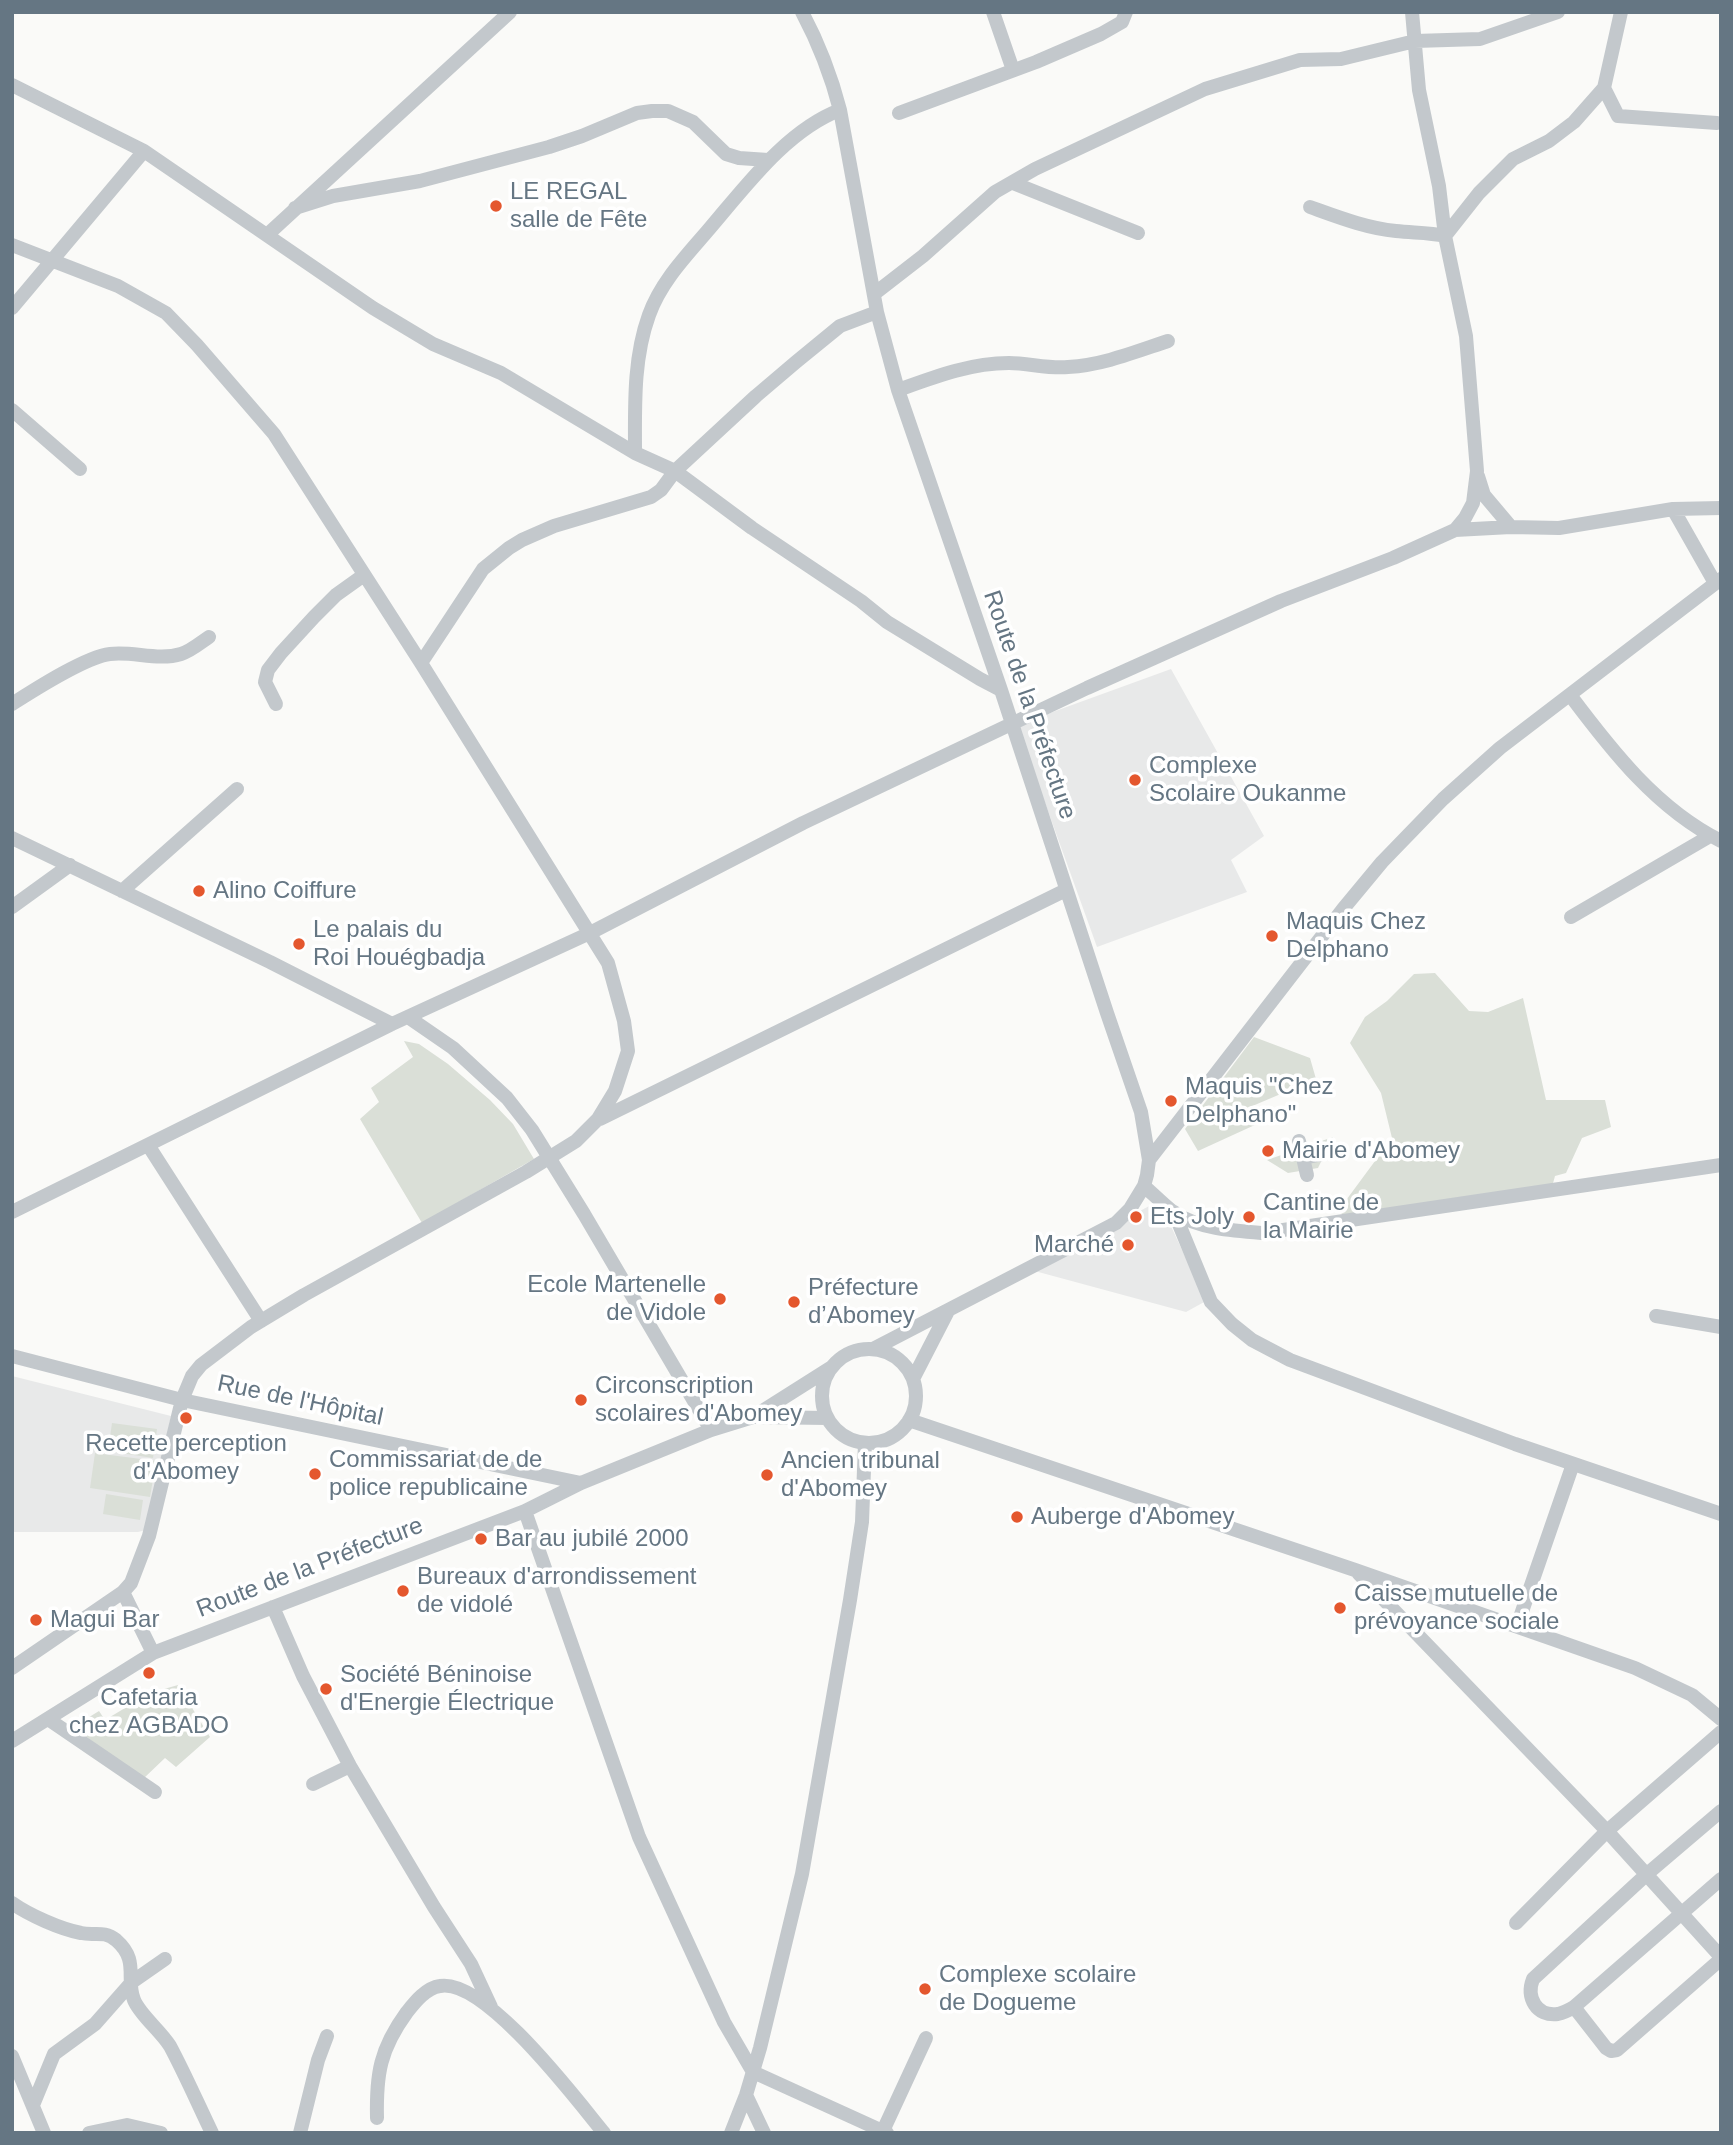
<!DOCTYPE html>
<meta charset="utf-8">
<style>
body{margin:0}
#map{position:relative;width:1733px;height:2145px;overflow:hidden;background:#fafaf8;font-family:Arial,sans-serif}
canvas{display:block}
.frame{position:absolute;inset:0;border:14px solid #657683;pointer-events:none}
</style>
<div id="map">
<canvas width="1733" height="2145"></canvas>
<div class="frame"></div>
</div>
<script>
const ctx = document.querySelector('canvas').getContext('2d');
ctx.lineJoin = 'round';
function paint(path, color) { ctx.fillStyle = color; ctx.fill(path, 'evenodd'); }
function trace(path, color, width, dash) { ctx.strokeStyle = color; ctx.lineWidth = width; ctx.lineCap = dash ? 'butt' : 'round'; ctx.setLineDash(dash || []); ctx.stroke(path); }
function drawText(font, color, halo, rows, align = 'center') {
  ctx.font = font + ' Arial,sans-serif'; ctx.lineWidth = 7; ctx.setLineDash([]); ctx.textBaseline = 'middle'; ctx.strokeStyle = halo; ctx.fillStyle = color; for (const [text, x, y, turn = 0] of rows) {
    ctx.save(); ctx.translate(x, y); ctx.rotate((+turn || 0) * Math.PI / 180); ctx.textAlign = isNaN(turn) ? turn : align; if (halo) ctx.strokeText(text, 0, 0); ctx.fillText(text, 0, 0); ctx.restore();
  }
}
paint(new Path2D(`
 M1171 669 1264 836 1231 860 1247 892 1097 947 1017 725Z
 M1151 1205 1168 1220 1206 1301 1186 1312 1031 1270Z
 M12 1376 171 1416 146 1530 138 1532H12Z`), '#e8e9e9');
paint(new Path2D(`
 M1435 973 1469 1011 1488 1012 1523 998 1546 1100H1605L1611 1127 1582 1138 1566 1173 1555 1176 1552 1187 1343 1218 1341 1212 1344 1203 1392 1138 1381 1093 1350 1043 1365 1017 1387 1001 1414 974Z
 M1254 1037 1310 1058 1316 1079 1250 1107 1257 1124 1198 1151 1185 1129Z
 M404 1041 419 1044 448 1064 490 1100 513 1124 534 1159 422 1223 360 1119 379 1102 371 1088 413 1057Z
 M1333 1137 1318 1168 1288 1173 1267 1160Z
 M112 1423 157 1429 153 1458 108 1451Z
 M95 1453 156 1461 150 1497 90 1488Z
 M106 1494 143 1500 140 1520 103 1514Z
 M178 1685 210 1737 176 1767 165 1758 143 1779 73 1727 99 1711 105 1720 150 1693Z`), '#dadfd7');
trace(new Path2D(`
 M802 12C819 44 831 75 840 110L877 312 898 390 1001 690 1107 1013 1141 1112 1149 1160 1147 1175 1144 1186 1130 1209 1116 1223 873 1349
 M993 12 1013 70
 M1412 12 1419 90 1439 186 1445 236 1466 336 1477 471 1473 503 1465 518 1455 530
 M12 85 144 151 373 308 433 344 501 373 635 453 675 471 752 528 861 601 887 622 980 679 1001 690
 M1604 88 1618 116 1717 123
 M899 113 1036 62 1101 34 1122 22 1126 12
 M1013 183 1138 233
 M1310 207C1338 217 1366 228 1396 231 1413 233 1429 232 1445 236L1479 193 1513 159 1549 141 1574 122 1604 88 1621 12
 M295 208 333 196 420 181 549 147 582 136 637 113 652 111H668L693 122 726 154 739 158 768 160
 M267 235 510 12
 M12 245 118 286 166 313 197 345 274 434 421 663 608 963 624 1021 628 1051 615 1091 598 1119 576 1141 526 1172 304 1295 251 1327 201 1365 192 1376 182 1400 149 1536 131 1583 123 1592 12 1668
 M874 294 923 256 995 192 1035 169 1205 89 1300 60 1341 59 1415 41 1480 39 1558 12
 M12 308 144 151
 M898 390C934 377 970 363 1009 363 1028 363 1049 369 1068 367 1103 365 1135 352 1168 341
 M12 410 80 469
 M635 453C635 407 633 359 649 315 661 281 688 254 710 228 746 186 787 130 840 110
 M1478 476 1484 495 1511 527
 M1673 509 1715 583
 M421 663 483 569 509 548 522 540 554 526 651 497 661 490 675 471 756 396 796 362 840 326 877 312
 M1570 695C1612 751 1657 809 1721 841
 M12 704C34 690 85 657 110 654 133 651 158 661 181 654 191 651 200 643 209 637
 M276 704 265 682 268 670 281 653 314 617 336 595 364 575
 M12 838 270 962 392 1024
 M122 891 237 789
 M12 907 70 865
 M1571 917 1710 836
 M408 1017 453 1048 507 1098 532 1130 584 1214 711 1430
 M600 1119 1066 890
 M1299 1141 1307 1175
 M148 1145 261 1321
 M1303 1158 1333 1152
 M1149 1160 1343 909 1382 862 1443 799 1500 748 1721 579
 M1144 1186C1154 1195 1163 1204 1173 1212 1199 1229 1233 1231 1263 1233L1721 1165
 M12 1212 392 1024 590 933 803 823 1087 688 1281 601 1393 558 1455 530 1511 527 1559 528 1673 509 1721 508
 M1174 1212 1211 1302 1232 1324 1252 1340 1290 1360 1515 1444 1721 1514
 M1656 1316 1721 1327
 M822 1396a47 47 0 1 1 94 0a47 47 0 1 1-94 0Z
 M12 1356 182 1400 581 1483
 M913 1379 948 1311
 M755 1417 827 1418
 M909 1420 1355 1570 1635 1668 1692 1695 1721 1719
 M525 1511 639 1837 724 2022 753 2072 887 2133
 M1359 1574 1607 1831 1721 1957
 M123 1592 153 1653
 M273 1607 303 1676 350 1766 434 1907 471 1964 491 2007
 M1517 1626 1573 1464
 M48 1719 155 1792
 M12 1741 153 1653 525 1511 581 1483 711 1430 753 1417 832 1367
 M313 1784 350 1766
 M1721 1811 1647 1874 1533 1979C1526 1997 1536 2017 1558 2014 1563 2013 1569 2010 1574 2007L1721 1879
 M12 1903C29 1915 60 1929 81 1933 94 1936 104 1930 116 1940 140 1961 125 1978 134 2000 140 2015 160 2030 170 2046 185 2074 198 2104 212 2133
 M1516 1923 1607 1831 1721 1732
 M1574 2007 1606 2048 1611 2051 1617 2050 1721 1959
 M12 2056 44 2133
 M746 2095 764 2133
 M33 2105 54 2054 95 2024 132 1982 165 1959
 M377 2118C376 2074 380 2049 407 2012 415 2002 426 1988 440 1986 485 1978 576 2099 604 2133
 M89 2133 127 2125 161 2133
 M300 2133 318 2060 327 2036
 M731 2133 746 2095 760 2048 802 1874 850 1600 862 1522 865 1443
 M882 2133 926 2038`), '#c3c8cc', 14);
for (const [x, y, r, color] of [
 [496,206,7,"#e4572e"],
 [1135,780,7,"#e4572e"],
 [199,891,7,"#e4572e"],
 [1272,936,7,"#e4572e"],
 [299,944,7,"#e4572e"],
 [1171,1101,7,"#e4572e"],
 [1268,1151,7,"#e4572e"],
 [1136,1217,7,"#e4572e"],
 [1249,1217,7,"#e4572e"],
 [1128,1245,7,"#e4572e"],
 [720,1299,7,"#e4572e"],
 [794,1302,7,"#e4572e"],
 [581,1400,7,"#e4572e"],
 [186,1418,7,"#e4572e"],
 [315,1474,7,"#e4572e"],
 [767,1475,7,"#e4572e"],
 [1017,1517,7,"#e4572e"],
 [481,1539,7,"#e4572e"],
 [403,1591,7,"#e4572e"],
 [1340,1608,7,"#e4572e"],
 [36,1620,7,"#e4572e"],
 [149,1673,7,"#e4572e"],
 [326,1689,7,"#e4572e"],
 [925,1989,7,"#e4572e"]
]) { const dot = new Path2D(); dot.arc(x, y, r, 0, 2 * Math.PI); ctx.fillStyle = color; ctx.fill(dot); trace(dot, '#fff', 2.5); }
drawText('24px', '#657683', '#fff', [
 ["LE REGAL",510,192],
 ["salle de Fête",510,220],
 ["Complexe",1149,766],
 ["Scolaire Oukanme",1149,794],
 ["Alino Coiffure",213,891],
 ["Maquis Chez",1286,922],
 ["Delphano",1286,950],
 ["Le palais du",313,930],
 ["Roi Houégbadja",313,958],
 ["Maquis \"Chez",1185,1087],
 ["Delphano\"",1185,1115],
 ["Mairie d'Abomey",1282,1151],
 ["Cantine de",1263,1203],
 ["la Mairie",1263,1231],
 ["Ets Joly",1150,1217],
 ["Marché",1114,1245,"right"],
 ["Ecole Martenelle",706,1285,"right"],
 ["de Vidole",706,1313,"right"],
 ["Préfecture",808,1288],
 ["d’Abomey",808,1316],
 ["Circonscription",595,1386],
 ["scolaires d'Abomey",595,1414],
 ["Recette perception",186,1444,"center"],
 ["d'Abomey",186,1472,"center"],
 ["Commissariat de de",329,1460],
 ["police republicaine",329,1488],
 ["Ancien tribunal",781,1461],
 ["d'Abomey",781,1489],
 ["Auberge d'Abomey",1031,1517],
 ["Bar au jubilé 2000",495,1539],
 ["Bureaux d'arrondissement",417,1577],
 ["de vidolé",417,1605],
 ["Caisse mutuelle de",1354,1594],
 ["prévoyance sociale",1354,1622],
 ["Magui Bar",50,1620],
 ["Société Béninoise",340,1675],
 ["d'Energie Électrique",340,1703],
 ["Cafetaria",149,1698,"center"],
 ["chez AGBADO",149,1726,"center"],
 ["Complexe scolaire",939,1975],
 ["de Dogueme",939,2003]
], 'left');
drawText('24px', '#657683', '#fff', [
 ["Route de la Préfecture",1029,705,71],
 ["Rue de l'Hôpital",300,1401,12],
 ["Route de la Préfecture",310,1568,-21]
]);
</script>
